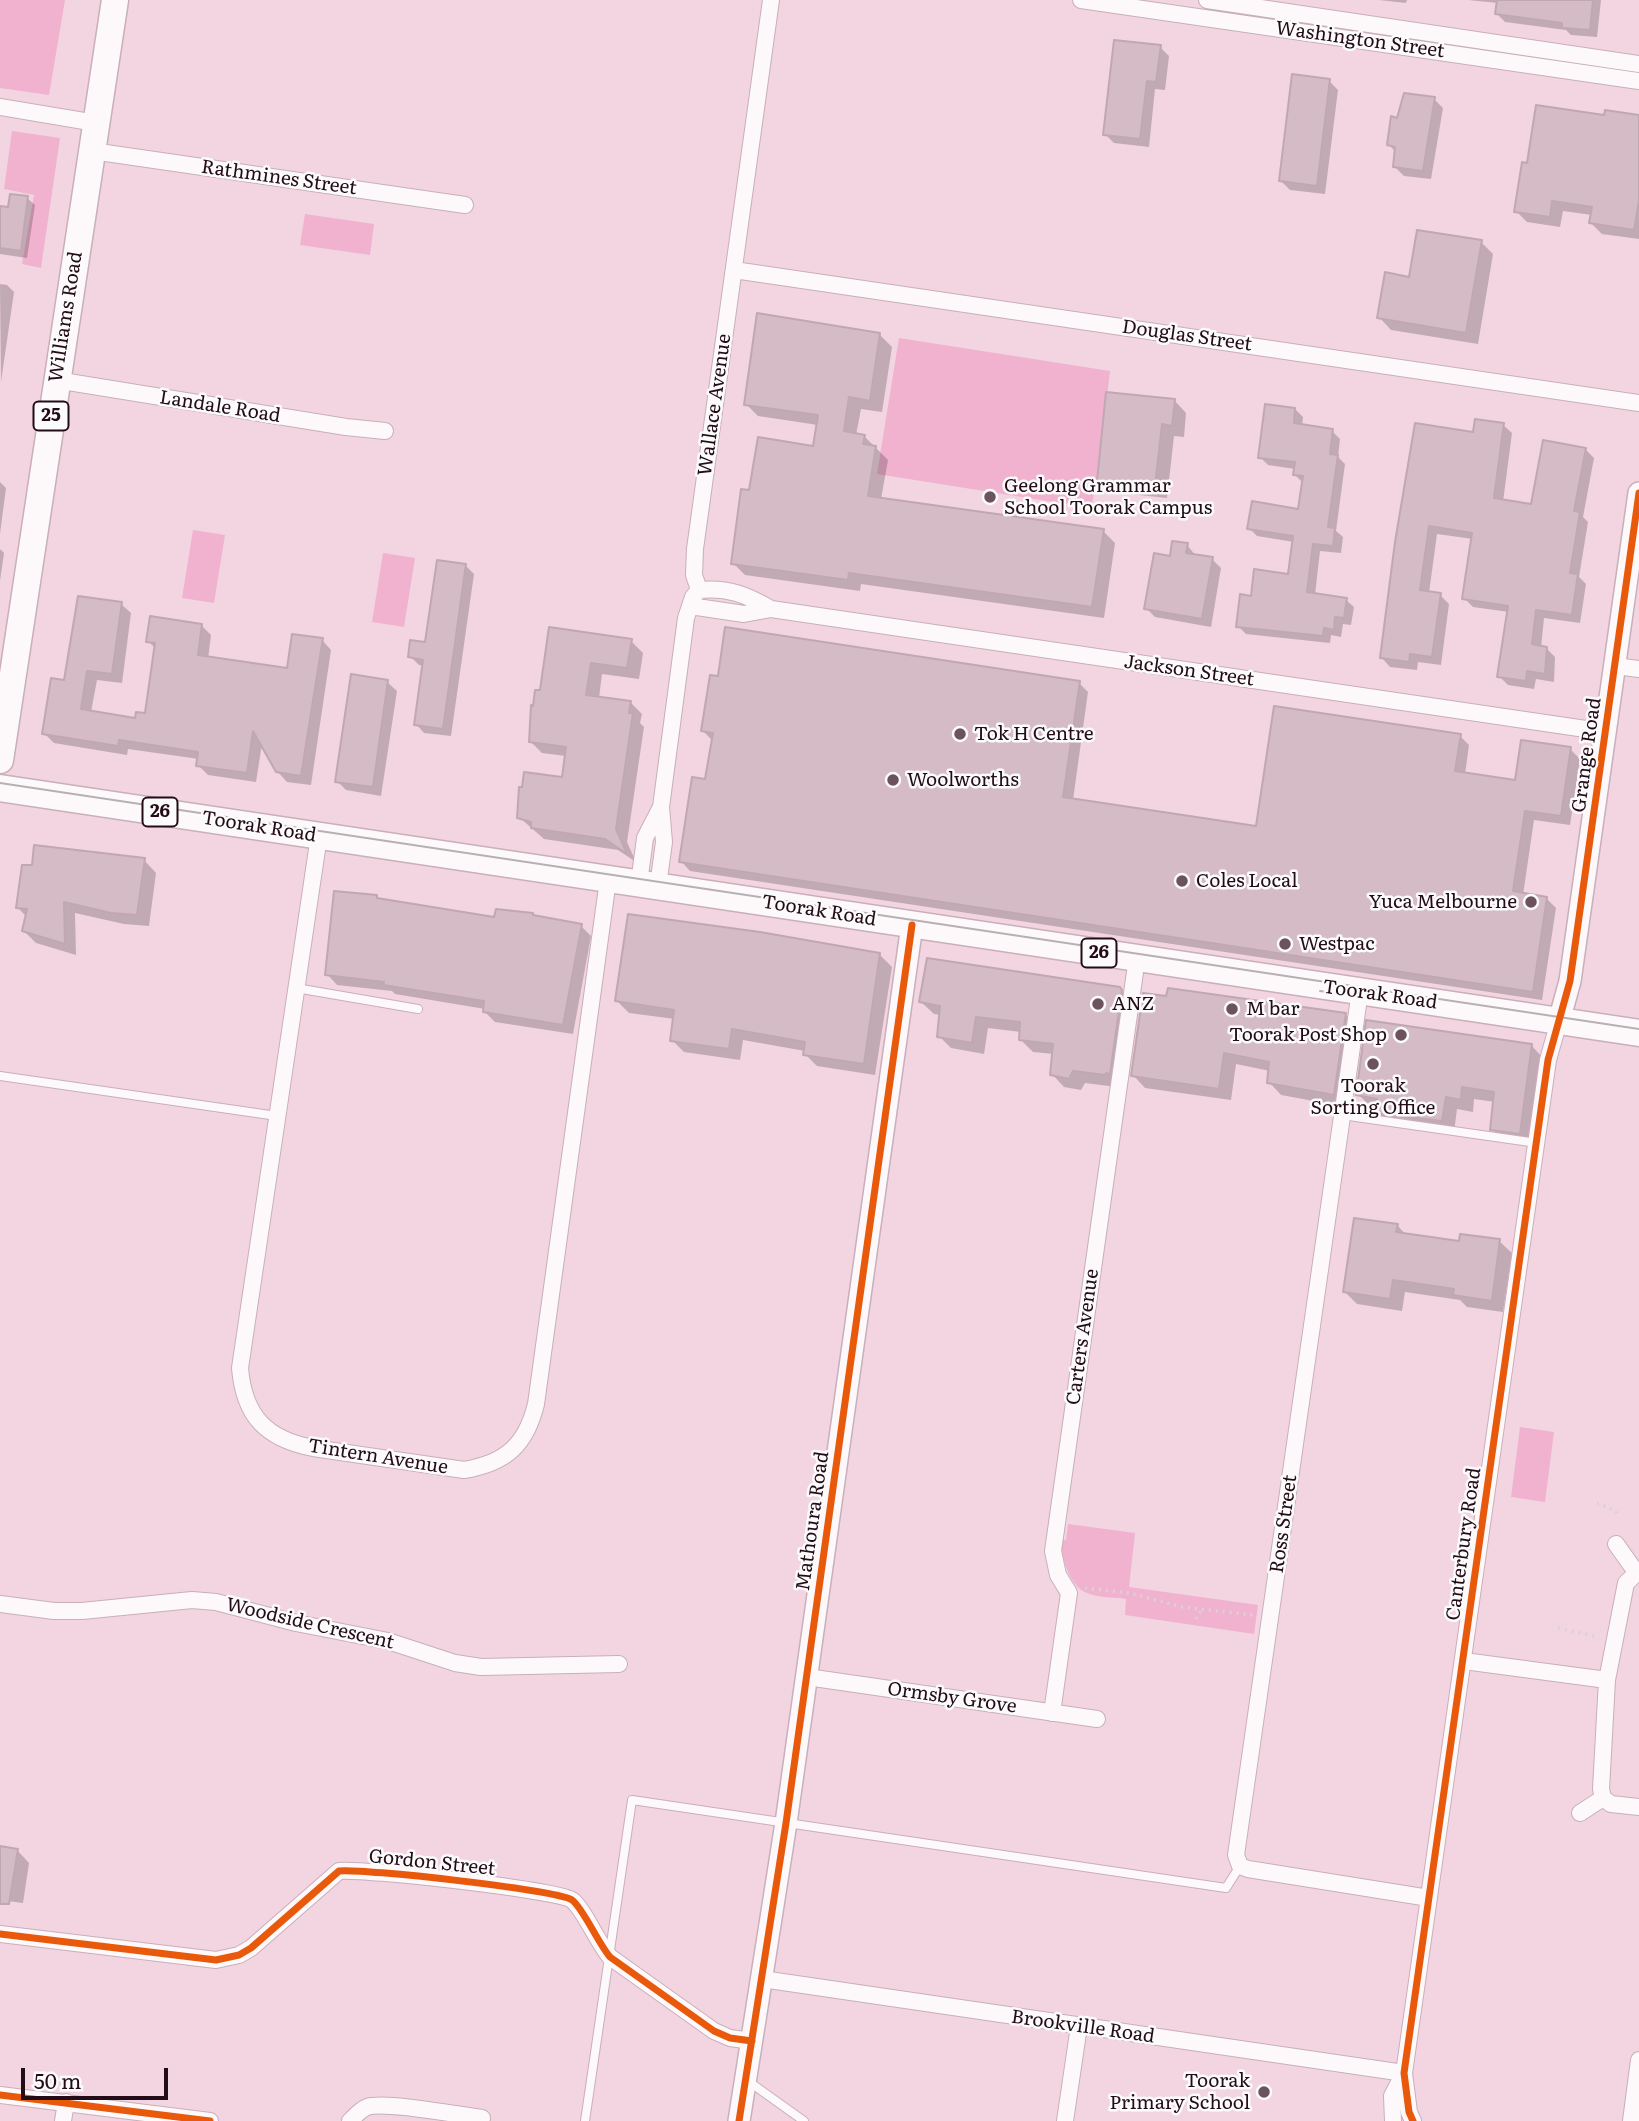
<!DOCTYPE html>
<style>
body{margin:0}
#map{position:relative;width:1639px;height:2121px;overflow:hidden;background:#f2d5e1;font-family:Literata,serif}
canvas{display:block}
.scale{position:absolute;left:21px;top:2068px;width:147px;height:32px;box-sizing:border-box;border:4px solid #230c17;border-top:0;padding-left:9px;font-size:21px;line-height:24px;white-space:nowrap;color:#230c17;-webkit-text-stroke:5px #fbfbfb;paint-order:stroke}
</style>
<div id="map">
<canvas width="1639" height="2121"></canvas>
<div class="scale">50 m</div>
</div>
<script>
const ctx = document.querySelector('canvas').getContext('2d');
ctx.lineJoin = 'round';
function paint(path, color) { ctx.fillStyle = color; ctx.fill(path, 'evenodd'); }
function trace(path, color, width, dash) { ctx.strokeStyle = color; ctx.lineWidth = width; ctx.lineCap = dash ? 'butt' : 'round'; ctx.setLineDash(dash || []); ctx.stroke(path); }
function drawText(font, color, halo, rows, align = 'center') {
  ctx.font = font + ' Literata,serif'; ctx.lineWidth = 5; ctx.setLineDash([]); ctx.textBaseline = 'middle'; ctx.strokeStyle = halo; ctx.fillStyle = color; for (const [text, x, y, turn = 0] of rows) {
    ctx.save(); ctx.translate(x, y); ctx.rotate((+turn || 0) * Math.PI / 180); ctx.textAlign = isNaN(turn) ? turn : align; if (halo) ctx.strokeText(text, 0, 0); ctx.fillText(text, 0, 0); ctx.restore();
  }
}
paint(new Path2D(`
 M0 0H65L49 95 0 88Z
 M12 131 60 138 41 268 22 264 34 195 4 189Z
 M305 214 374 224 370 255 300 245Z
 M899 338 1110 371 1097 481 1091 508 877 474Z
 M193 530 225 535 214 603 182 598Z
 M383 553 415 558 404 627 372 622Z
 M1520 1427 1554 1432 1545 1502 1511 1497Z
 M1068 1524 1135 1533 1129 1587 1258 1605 1254 1634 1125 1615 1126 1599C1114 1597 1098 1598 1087 1593 1070 1587 1060 1556 1062 1540H1066Z`), '#f0b2cf');
paint(new Path2D(`
 M1379 0H1407L1406 3Z
 M1468 0H1601L1597 37 1571 35 1566 30 1505 22 1497 14 1498 3Z
 M1160 47 1169 56 1165 90 1155 89 1149 147 1114 143 1105 134Z
 M1329 81 1338 90 1325 194 1290 190 1281 181Z
 M1434 99 1443 108 1431 179 1404 176 1395 167 1396 152 1389 145 1399 120Z
 M1639 117V239L1602 234 1591 223 1592 215 1563 211 1560 227 1527 222 1516 211 1529 165Z
 M27 198 35 205 27 258 0 254V208L9 209Z
 M1481 242 1493 254 1478 344 1391 330 1379 317 1411 279Z
 M0 284 7 285 14 292 1 382Z
 M880 335 892 347 882 412 861 409 856 435 864 436 888 460 881 499 1103 531 1115 543 1104 618 861 584 860 591 745 575 733 563 751 492 814 448 818 425 758 416 746 404Z
 M1174 400 1186 413 1184 437 1174 436 1167 498 1111 492 1099 480Z
 M1295 409 1303 417 1302 426 1332 431 1340 439 1338 457 1345 464 1336 531 1343 537 1341 553 1320 551 1315 595 1346 600 1354 607 1351 625 1343 624 1341 637 1331 635 1330 643 1246 634 1238 626 1252 598 1290 576 1294 542 1257 536 1249 528 1300 511 1302 482 1294 474 1295 469 1268 465 1260 457Z
 M1503 425 1512 433 1503 502 1532 506 1585 449 1594 458 1583 517 1588 522 1579 577 1586 584 1580 623 1544 618 1541 648H1546L1555 657 1554 682 1536 679 1534 689 1508 685 1499 676 1509 612 1473 607 1464 598 1473 539 1437 534 1429 593 1440 595 1449 604 1441 665 1418 662 1417 670 1390 667 1382 658 1397 543 1475 434Z
 M0 482 6 488 0 534Z
 M1187 545 1196 556 1212 559 1221 568 1211 627 1155 617 1146 608 1171 558Z
 M0 549 4 553 0 581Z
 M465 565 474 574 451 736 424 733 416 724 424 666 419 665 410 656 427 644Z
 M121 604 131 613 122 683 97 680 91 712 136 720 147 715 156 649 148 641 201 625 211 635 208 659 288 670 322 640 331 650 311 785 287 782 277 771 262 744 256 782 208 775 198 765 199 759 128 749 127 755 54 743 44 733 66 682Z
 M550 629 631 641 643 653 639 679 602 674 599 698 630 702 642 714 640 723 644 727 627 842 636 862 618 850 544 839 519 817 563 779 566 756 542 753 531 742 542 692Z
 M387 682 397 691 381 796 346 790 337 781Z
 M1079 683 1088 692 1073 800 1257 828 1460 736 1469 745 1465 774 1516 782 1570 749 1580 759 1570 825 1534 820 1523 895 1546 898 1556 908 1542 1000 690 871 681 861 706 781 713 741 703 731Z
 M144 860 156 873 149 926 124 924 75 913 76 955 36 943 24 931 27 917 18 908Z
 M376 897 379 900 496 919 535 918 581 926 591 936 573 1034 495 1022 485 1012V1009L395 994 392 991 337 985 327 974Z
 M880 955 892 967 875 1075 817 1066 805 1054V1051L743 1040 740 1060 684 1052 672 1040 675 1019 629 1013 617 1001Z
 M1119 989 1132 1002 1117 1087 1085 1083 1081 1090 1064 1087 1052 1074 1054 1054 1033 1052 1021 1040V1032L988 1028 984 1054 951 1048 939 1036 941 1015 934 1014 921 1002Z
 M1345 1014 1358 1027 1346 1107 1281 1095 1269 1082 1270 1071 1236 1064 1231 1100 1145 1088 1133 1075Z
 M1531 1045 1543 1058 1532 1145 1504 1141 1492 1129 1495 1102 1474 1099 1473 1112 1457 1109 1454 1132 1388 1125 1376 1112 1377 1108 1370 1106 1358 1094Z
 M1397 1225 1407 1236 1460 1243 1499 1241 1512 1253 1503 1312 1467 1307 1460 1300 1405 1292 1402 1311 1357 1304 1345 1292Z
 M0 1848 17 1850 29 1863 23 1903 0 1900Z`), '#0003');
const building = new Path2D(`
 M1497 0H1593L1590 30 1562 28V23L1495 14Z
 M1114 40 1161 45 1156 82 1147 81 1140 139 1103 135Z
 M1292 74 1330 79 1317 186 1279 181Z
 M1404 93 1435 97 1423 171 1393 167 1395 147 1387 145 1391 116 1397 118Z
 M1536 105 1604 115 1605 110 1639 115V201L1634 230 1589 223 1592 207 1552 201 1550 217 1514 212 1522 162 1527 163Z
 M10 194 28 196 21 251 0 248V206L8 207Z
 M1417 230 1482 240 1466 333 1377 318 1385 272 1409 277Z
 M757 313 880 333 870 401 849 397 844 431 865 435 863 444 876 446 868 496 1104 529 1092 607 849 573 848 580 731 564 741 489 749 490 758 437 813 446 818 415 744 405Z
 M1106 392 1175 399 1172 426 1162 424 1155 486 1097 481Z
 M1265 404 1295 408 1294 423 1333 429 1330 454 1338 455 1328 527 1335 528 1333 546 1313 544 1307 592 1347 598 1344 618 1335 617 1334 630 1324 628 1323 636 1236 627 1240 594 1251 596 1254 569 1288 574 1293 536 1247 529 1252 501 1298 509 1303 476 1293 475 1295 462 1258 458Z
 M1475 419 1504 423 1494 498 1531 504 1543 440 1586 448 1574 511 1580 512 1570 573 1578 574 1572 615 1536 610 1532 644 1547 647 1545 674 1527 671 1526 681 1497 677 1508 606 1462 599 1472 533 1429 526 1420 590 1441 593 1432 657 1410 654 1409 662 1380 658 1395 542 1415 423 1473 432Z
 M1172 541 1188 543 1186 553 1213 557 1202 619 1144 609 1154 553 1170 556Z
 M437 560 466 564 443 729 414 725 423 660 408 657 410 640 425 642Z
 M78 596 122 602 112 674 87 671 81 709 135 718 136 712 145 713 155 643 146 642 150 616 202 624 198 655 287 668 292 634 323 638 301 776 276 772 253 731 247 773 196 766 198 752 119 740 118 746 42 734 51 678 64 680Z
 M549 627 632 639 627 668 591 663 586 695 631 701 629 713H633L616 829 627 854 605 839 531 828V822L517 818 519 787H522L524 772 562 777 566 747 529 742 531 705 533 706 535 690H540Z
 M725 627 1080 681 1063 797 1256 826 1274 706 1461 734 1455 771 1515 780 1521 740 1571 747 1561 816 1525 811 1513 891 1547 897 1533 992 679 862 692 777 705 779 713 733 701 731 710 675 718 676Z
 M351 674 388 680 373 787 335 782Z
 M34 845 145 858 137 915 111 913 64 902 65 944 22 931 27 909 16 908 22 865H32Z
 M334 891 377 895V898L494 917 496 909 533 913V915L582 924 563 1025 483 1012 484 1001 383 985 384 982 325 975Z
 M628 914 760 932 880 953 864 1064 803 1055 805 1042 732 1029 729 1049 670 1041 674 1010 615 1001Z
 M927 958 1120 987 1122 990 1110 1074 1106 1073 1105 1075 1073 1071 1069 1079 1050 1075 1053 1044 1019 1040 1020 1022 976 1017 972 1043 937 1037 940 1006 919 1002Z
 M1168 988 1346 1013 1334 1095 1267 1083 1269 1062 1224 1053 1219 1089 1131 1076 1143 993 1166 996Z
 M1366 1020 1532 1044 1520 1134 1490 1130 1494 1092 1462 1087 1461 1100 1446 1097 1442 1121 1374 1113 1377 1099 1356 1095Z
 M1354 1218 1398 1224 1396 1232 1459 1241 1460 1234 1500 1239 1492 1301 1453 1295 1454 1289 1393 1280 1390 1299 1343 1292Z
 M0 1846 18 1849 9 1904H0Z`);
paint(building, '#d4bbc6');
trace(building, '#c0a8b2', 2);
const service = new Path2D(`
 M296 988 418 1009
 M0 1076 277 1116
 M1342 1115 1537 1143
 M748 2081 804 2121
 M585 2121 632 1800 1226 1888 1240 1866`);
const minor = new Path2D(`
 M1081 0 1639 81
 M1207 0 1639 64
 M0 107 96 123
 M92 151 465 205
 M734 270 1639 403
 M56 380 346 427 385 431
 M699 590C728 587 747 595 771 609
 M690 606 744 614 771 609 1606 732
 M1616 666 1639 669
 M319 836 240 1368C244 1416 266 1439 313 1448L464 1470C506 1463 526 1445 536 1404L608 880
 M639 883 645 838 661 807
 M658 886 664 842 661 807 686 618 693 597 699 590 694 575 695 549 771 0
 M1360 991 1236 1855 1240 1866 1248 1869 1429 1898
 M1616 1544 1636 1572
 M1639 1571 1626 1583 1607 1680 1601 1789 1603 1798 1611 1804 1639 1807
 M0 1604 54 1611H82L192 1600 216 1602 296 1623 388 1641 455 1663 481 1667 619 1664
 M1464 1661 1607 1680
 M807 1677 1097 1719
 M1052 1713 1069 1593 1058 1575 1053 1551 1137 958
 M1580 1813 1603 1798
 M0 1934 216 1960 239 1955 251 1948 339 1871C360 1868 559 1890 572 1900 583 1908 598 1943 610 1957L714 2031 730 2038 752 2041
 M762 1979 1404 2073
 M0 2095 210 2121
 M63 2121 66 2102
 M350 2121C355 2116 360 2110 367 2107 385 2101 459 2115 482 2118
 M1065 2121 1079 2026
 M1393 2121 1392 2096 1404 2073
 M1413 2121 1409 2112 1404 2073 1548 1060 1559 1021
 M1631 2121 1639 2060`);
const tertiary = new Path2D(`
 M1559 1021 1570 981 1639 493
 M739 2121 786 1823 912 925`);
const primary = new Path2D(`
 M0 760 115 0
 M0 788 1639 1033`);
trace(service, '#c8afba', 10);
trace(minor, '#c8afba', 18);
trace(tertiary, '#c8afba', 24);
trace(primary, '#c8afba', 29);
trace(new Path2D(`
 M1597 1503 1616 1511 1618 1518
 M1085 1588 1129 1593 1182 1607 1253 1615
 M1196 1619 1202 1608
 M1558 1628 1595 1636`), '#dad2d5', 3.5, [2, 5]);
trace(service, '#fdf9fa', 8);
trace(minor, '#fdf9fa', 16);
trace(tertiary, '#fdf9fa', 21);
trace(primary, '#fdf9fa', 26);
trace(new Path2D(`
 M0 783 1639 1029
 M1320 991 1386 1001`), '#b7b0b3', 2);
trace(new Path2D(`
 M0 1934 216 1960 239 1955 251 1948 339 1871C360 1868 559 1890 572 1900 583 1908 598 1943 610 1957L714 2031 730 2038 752 2041
 M0 2095 210 2121
 M739 2121 786 1823 912 925
 M1413 2121 1409 2112 1404 2073 1548 1060 1570 981 1639 493`), '#e8590c', 7);
for (const [x, y, r, color] of [
 [990,497,7,"#6b525e"],
 [960,734,7,"#6b525e"],
 [893,780,7,"#6b525e"],
 [1182,881,7,"#6b525e"],
 [1531,902,7,"#6b525e"],
 [1285,944,7,"#6b525e"],
 [1098,1004,7,"#6b525e"],
 [1232,1009,7,"#6b525e"],
 [1401,1035,7,"#6b525e"],
 [1373,1064,7,"#6b525e"],
 [1264,2092,7,"#6b525e"]
]) { const dot = new Path2D(); dot.arc(x, y, r, 0, 2 * Math.PI); ctx.fillStyle = color; ctx.fill(dot); trace(dot, '#fbfbfb', 2.5); }
for (const [x, y, w] of [
 [51,416,35],
 [160,812,35],
 [1099,953,35]
]) { const box = new Path2D(); box.roundRect(x - w / 2, y - 14.5, w, 29, 5); ctx.fillStyle = '#fbfbfb'; ctx.fill(box); trace(box, '#230c17', 2); }
drawText('bold 18px', '#230c17', null, [
 ["25",51,416],
 ["26",160,812],
 ["26",1099,953]
]);
drawText('19px', '#230c17', '#fbfbfb', [
 ["Washington Street",1360,40,8],
 ["Rathmines Street",279,178,8],
 ["Williams Road",66,317,-81],
 ["Douglas Street",1187,336,8],
 ["Wallace Avenue",715,405,-82],
 ["Landale Road",220,407,9],
 ["Jackson Street",1189,671,8],
 ["Grange Road",1587,755,-82],
 ["Toorak Road",259,827,9],
 ["Toorak Road",819,911,9],
 ["Toorak Road",1380,995,8],
 ["Carters Avenue",1083,1337,-82],
 ["Tintern Avenue",378,1457,9],
 ["Mathoura Road",813,1521,-82],
 ["Ross Street",1284,1524,-82],
 ["Canterbury Road",1464,1544,-82],
 ["Woodside Crescent",310,1624,13],
 ["Ormsby Grove",952,1698,8],
 ["Gordon Street",432,1863,6],
 ["Brookville Road",1083,2027,8]
]);
drawText('19px', '#230c17', '#fbfbfb', [
 ["Geelong Grammar",1004,486],
 ["School Toorak Campus",1004,508],
 ["Tok H Centre",974,734],
 ["Woolworths",907,780],
 ["Coles Local",1196,881],
 ["Yuca Melbourne",1517,902,"right"],
 ["Westpac",1299,944],
 ["ANZ",1112,1004],
 ["M bar",1246,1009],
 ["Toorak Post Shop",1387,1035,"right"],
 ["Toorak",1373,1086,"center"],
 ["Sorting Office",1373,1108,"center"],
 ["Toorak",1250,2081,"right"],
 ["Primary School",1250,2103,"right"]
], 'left');
</script>
